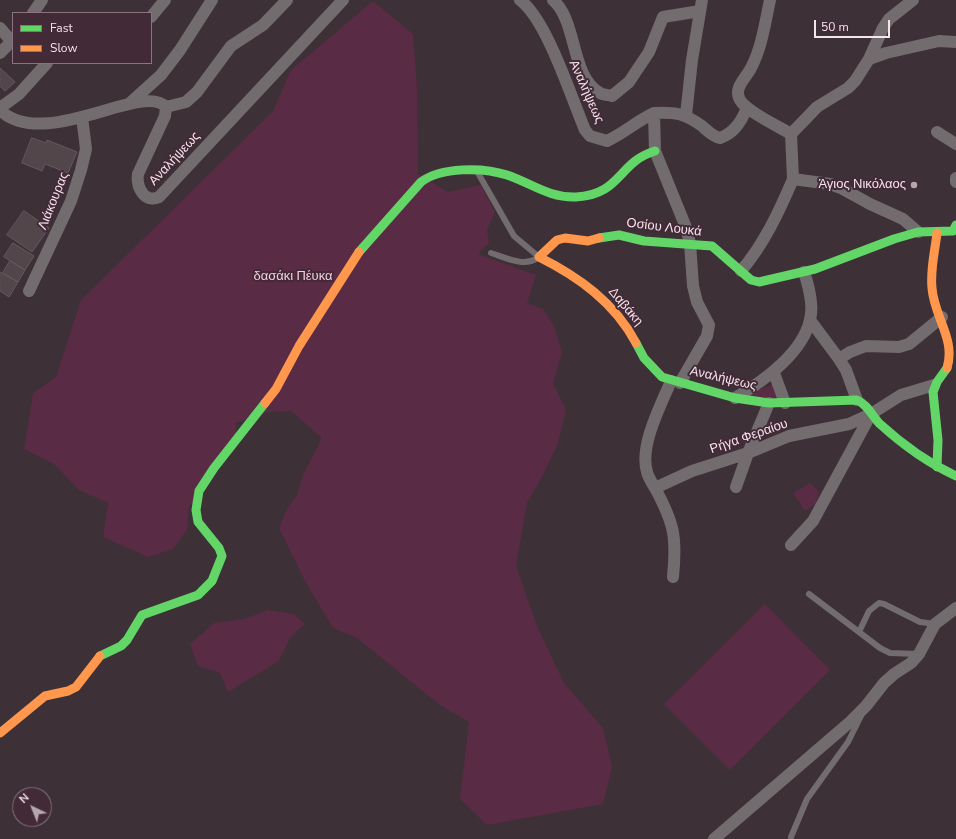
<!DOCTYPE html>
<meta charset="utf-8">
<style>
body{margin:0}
#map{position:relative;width:956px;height:839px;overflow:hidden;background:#3d3037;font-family:"Nunito Sans",sans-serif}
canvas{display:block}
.legend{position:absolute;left:12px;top:12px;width:140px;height:52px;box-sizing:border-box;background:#432a37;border:1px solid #8a747f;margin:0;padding:5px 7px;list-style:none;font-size:12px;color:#f5e4eb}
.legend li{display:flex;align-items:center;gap:8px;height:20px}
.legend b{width:20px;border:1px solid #8a747f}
.north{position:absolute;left:12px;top:787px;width:40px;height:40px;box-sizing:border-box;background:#432a37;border:1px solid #8a747f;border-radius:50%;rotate:317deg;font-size:11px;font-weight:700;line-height:16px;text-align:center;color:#f5e4eb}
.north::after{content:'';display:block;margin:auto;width:14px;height:18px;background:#b5a5ac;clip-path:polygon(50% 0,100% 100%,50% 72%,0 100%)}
.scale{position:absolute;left:814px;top:20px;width:76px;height:18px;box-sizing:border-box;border:2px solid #f5e4eb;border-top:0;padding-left:5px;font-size:12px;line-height:14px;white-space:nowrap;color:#f5e4eb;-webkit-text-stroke:3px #432a37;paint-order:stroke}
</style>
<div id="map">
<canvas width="956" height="839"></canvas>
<ul class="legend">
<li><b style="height:5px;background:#63d668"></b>Fast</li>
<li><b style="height:5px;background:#ff974d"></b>Slow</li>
</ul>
<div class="north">N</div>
<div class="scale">50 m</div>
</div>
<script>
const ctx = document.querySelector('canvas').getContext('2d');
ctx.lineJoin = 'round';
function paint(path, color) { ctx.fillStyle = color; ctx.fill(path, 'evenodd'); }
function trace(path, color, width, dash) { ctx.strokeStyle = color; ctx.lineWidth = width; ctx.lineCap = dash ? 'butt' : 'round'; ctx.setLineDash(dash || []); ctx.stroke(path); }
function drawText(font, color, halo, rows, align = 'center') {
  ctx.font = font + ' "Nunito Sans",sans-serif'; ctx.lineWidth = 4; ctx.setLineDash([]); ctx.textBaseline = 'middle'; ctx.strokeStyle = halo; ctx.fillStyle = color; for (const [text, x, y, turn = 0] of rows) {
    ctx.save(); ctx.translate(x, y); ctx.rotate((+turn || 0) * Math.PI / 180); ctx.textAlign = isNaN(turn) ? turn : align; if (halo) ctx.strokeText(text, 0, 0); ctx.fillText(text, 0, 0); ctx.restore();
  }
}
paint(new Path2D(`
 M373 1 413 34 417 88 418 174 448 192 481 185 495 212 487 230 489 243 478 254 536 275 527 303 543 309 554 326 562 352 553 384 566 410 557 446 542 477 527 503 516 566 537 626 564 683 603 728 612 767 603 804 487 825 460 799 469 722 440 705 357 638 333 628 305 581 279 528 287 509 297 495 303 475 322 438 291 411 268 412 236 423V446L189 507 187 530 173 549 148 557 103 537 108 503 79 490 54 464 24 449 33 393 56 377 81 300 273 111 291 70Z
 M775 384 779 400 744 395Z
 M810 483 819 492 816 504 805 511 793 493Z
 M765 604 830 670 730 770 664 704Z
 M268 610 294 614 305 624 290 638 279 661 228 692 220 673 198 666 190 644 214 623 244 619Z`), '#5a2b44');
const building = new Path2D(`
 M0 68 15 82 5 91 0 86Z
 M32 138 46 143 47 140 77 152 68 173 45 164 42 171 22 163Z
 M24 211 49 228 32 252 7 235Z
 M13 243 34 256 25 270 4 257Z
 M10 261 25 270 18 282 3 273Z
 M0 272 18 282 9 297 0 291Z`);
paint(building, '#52464b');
trace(building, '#65585e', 1);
trace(new Path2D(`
 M478 173 514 236 539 257C524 268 507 258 491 253
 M809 594 880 648 890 653 918 654
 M859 632 869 611 879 603 884 604 920 622 935 624
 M791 837 807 799 848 742 861 716`), '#726c6f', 6);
trace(new Path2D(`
 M520 0C547 20 571 97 585 130L590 136 607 141C624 133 637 121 654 113L655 151 685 225 690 243 693 286 697 302 709 325 707 336 680 383
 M553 0C578 22 570 76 600 93 603 95 609 95 612 96L629 82 649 52 663 17 700 11
 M770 0C765 23 762 47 751 68 746 78 733 88 740 100 747 112 778 126 791 134L793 179 830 184 841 188 870 204 903 219 918 232
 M33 13 42 0
 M151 17 165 0
 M0 28 12 42
 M0 53 13 40
 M869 59 886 53 939 41 956 42
 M130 103 161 75 180 50 212 0
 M166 107 186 102 197 92 231 46 263 25 287 0
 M0 108 19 94 47 63
 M0 110C44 152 143 81 166 107L165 116 138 174C136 186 144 204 159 197L343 0
 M654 113C675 112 684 113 702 126 708 131 712 136 720 138 734 133 741 122 747 108
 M686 115 692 60 702 0
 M937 132 956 144
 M791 134 817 107 848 88 855 81 869 59 883 28 889 19 913 0
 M956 178V182
 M741 271C764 244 779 212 793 179
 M29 291 71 201 81 170 86 149 82 117
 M810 320 839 359
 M774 373 785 403
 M671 381C661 405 639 446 647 472 648 477 652 483 655 488L692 471 748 453 789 436 849 424 871 414 901 395 934 385
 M735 398C767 379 816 345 811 302 810 292 807 281 804 272
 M857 400 846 370 839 359 850 352 866 346 899 347 909 344 942 317
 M736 487 748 453 769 403
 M655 488C674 523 677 537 673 577
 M791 545 813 521 871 414
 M714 839 850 722 866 706 884 683 894 674 911 663 919 654 935 624 956 608`), '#726c6f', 12);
trace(new Path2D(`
 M599 238 619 235 644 241 712 246 751 280 759 282 815 269 894 239 918 232 953 231 956 225
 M359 252 421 182C441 167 483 167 507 175 531 183 549 198 576 197 621 195 618 162 655 151
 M636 343 644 358 662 377 735 398 769 403 857 400C868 405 872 416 880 424 903 445 928 463 956 476
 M937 467 938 440 933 392 937 382 947 368
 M100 656 121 646 127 640 142 615 198 595 212 581 222 556 219 548 198 522 196 510 199 491 214 468 265 403`), '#63d668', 9);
trace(new Path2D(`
 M937 233C935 251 930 270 932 288 934 317 956 339 947 368
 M599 238 588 241 565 238 557 240 539 257C579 277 615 303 636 343
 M265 403 276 389 299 346 359 252
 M0 733 45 696 68 691 76 687 100 656`), '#ff974d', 9);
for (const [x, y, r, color] of [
 [914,185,4,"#b5a5ac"]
]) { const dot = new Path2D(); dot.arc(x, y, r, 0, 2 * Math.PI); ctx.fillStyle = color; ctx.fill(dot); trace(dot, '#432a37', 1.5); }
drawText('13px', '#f5e4eb', '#432a37', [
 ["Αναλήψεως",586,92,66],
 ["Αναλήψεως",175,159,-47],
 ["Λιάκουρας",54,201,-68],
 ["Οσίου Λουκά",664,228,7],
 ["Δαβάκη",625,307,50],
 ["Αναλήψεως",723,379,13],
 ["Ρήγα Φεραίου",749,437,-19]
]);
drawText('13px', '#f5e4eb', '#432a37', [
 ["Άγιος Νικόλαος",906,185]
], 'right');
drawText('13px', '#f5cbde', '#432a37', [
 ["δασάκι Πέυκα",293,277]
]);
</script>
